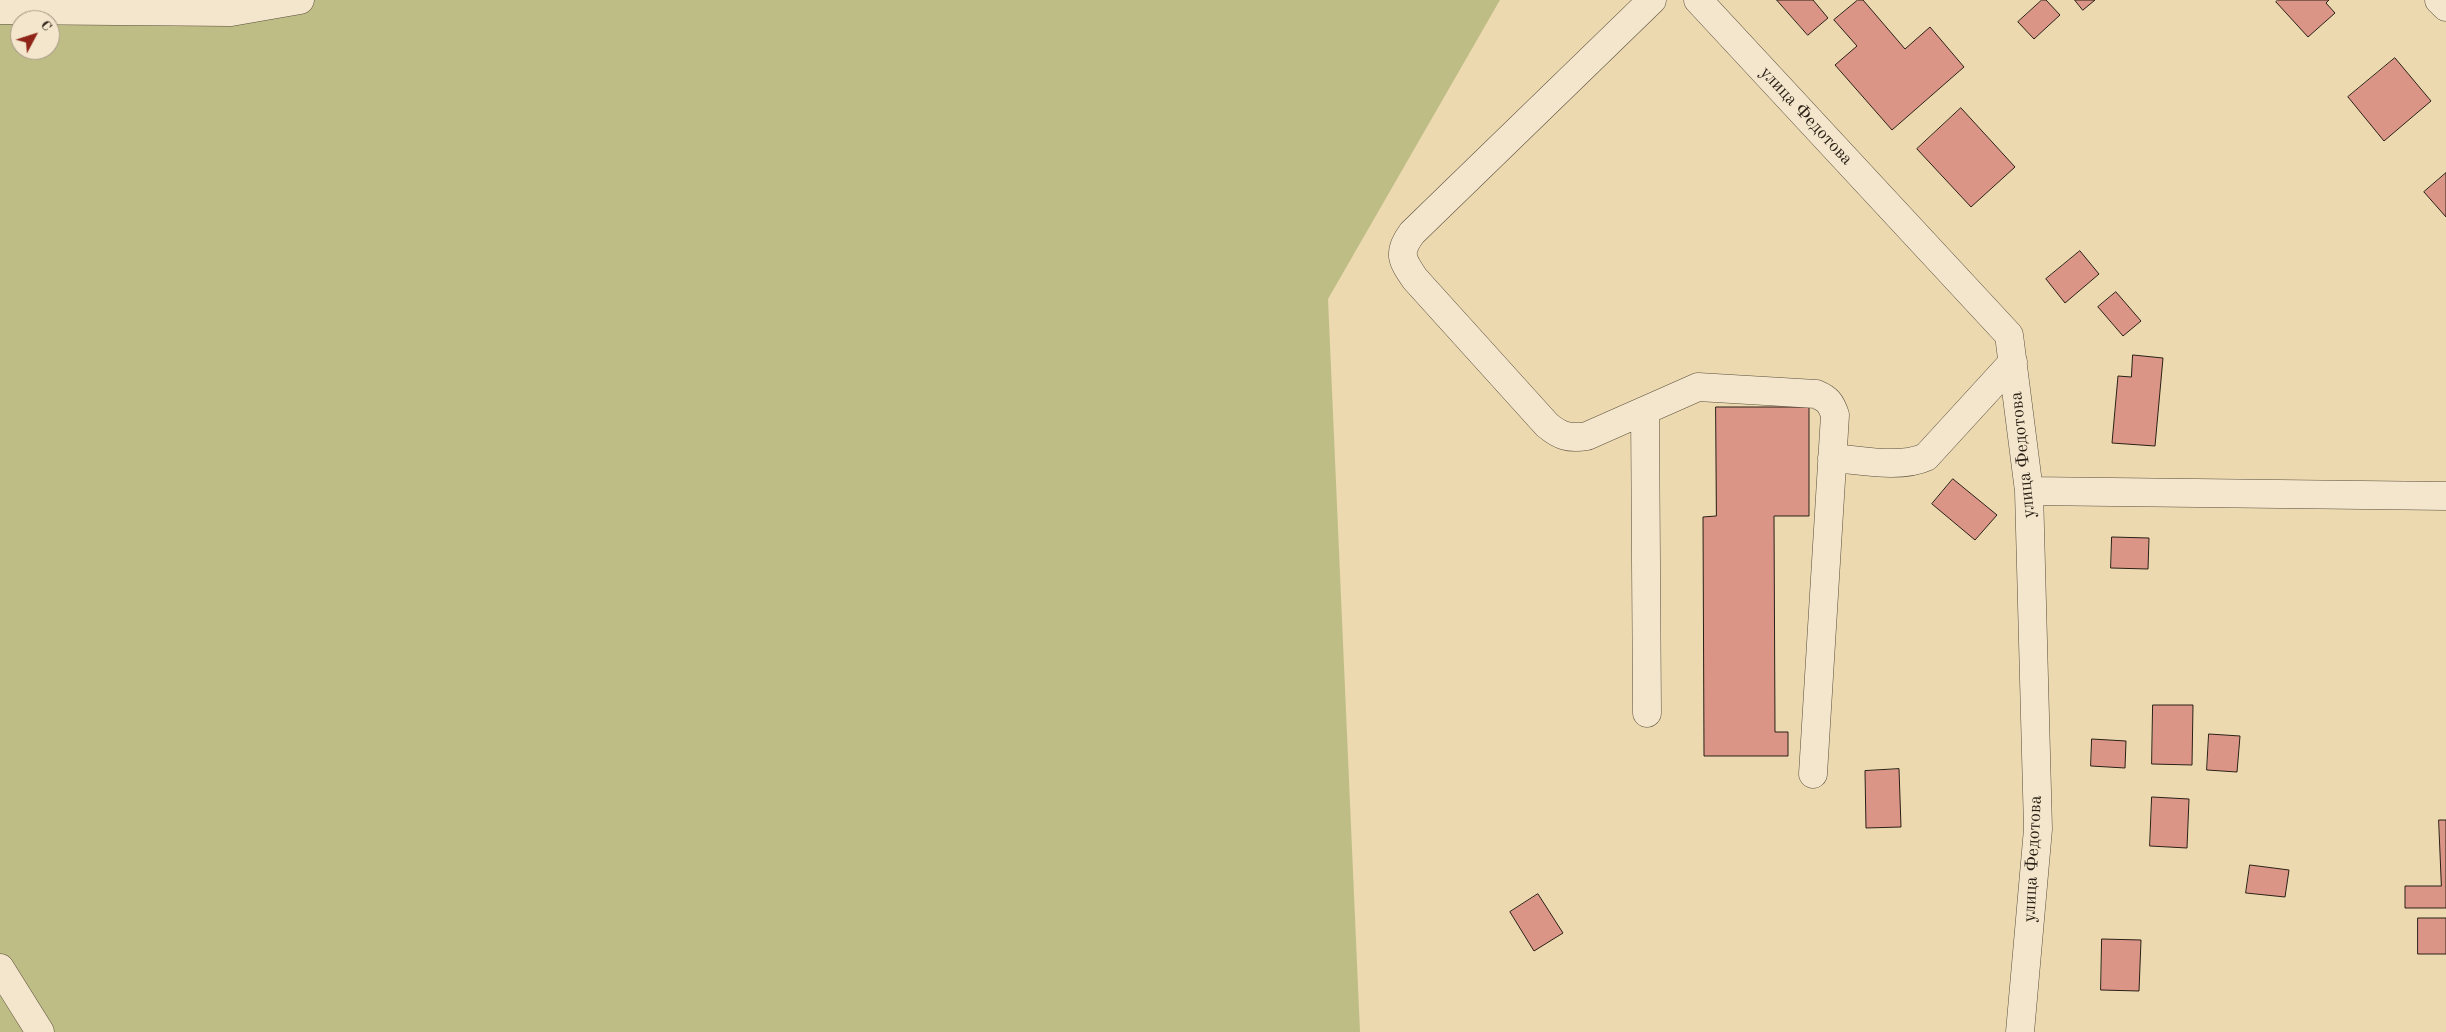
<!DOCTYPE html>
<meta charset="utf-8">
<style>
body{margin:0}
#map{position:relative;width:2446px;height:1032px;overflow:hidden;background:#ecd9b0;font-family:"Old Standard TT",serif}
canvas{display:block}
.north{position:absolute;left:10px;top:10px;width:50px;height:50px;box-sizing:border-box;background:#f3e6cc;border:1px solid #a39783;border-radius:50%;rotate:50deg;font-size:14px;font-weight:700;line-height:20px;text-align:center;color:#2a2016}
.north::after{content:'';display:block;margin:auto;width:18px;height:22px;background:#8f2418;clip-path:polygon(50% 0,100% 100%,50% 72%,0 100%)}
</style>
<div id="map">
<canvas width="2446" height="1032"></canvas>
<div class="north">С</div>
</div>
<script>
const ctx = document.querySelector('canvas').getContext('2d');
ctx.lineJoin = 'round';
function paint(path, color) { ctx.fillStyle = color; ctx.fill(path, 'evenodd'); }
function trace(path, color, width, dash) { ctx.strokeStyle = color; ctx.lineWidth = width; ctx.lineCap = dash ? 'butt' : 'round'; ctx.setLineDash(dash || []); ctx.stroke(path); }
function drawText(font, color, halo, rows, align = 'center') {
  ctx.font = font + ' "Old Standard TT",serif'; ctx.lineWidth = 4; ctx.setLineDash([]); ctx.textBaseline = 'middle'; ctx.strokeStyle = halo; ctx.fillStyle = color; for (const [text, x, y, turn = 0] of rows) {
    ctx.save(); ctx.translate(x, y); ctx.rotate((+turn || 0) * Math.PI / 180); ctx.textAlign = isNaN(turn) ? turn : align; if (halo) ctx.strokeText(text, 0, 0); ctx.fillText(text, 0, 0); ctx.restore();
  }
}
paint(new Path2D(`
 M0 0H1500L1328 299 1360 1032H0ZM20 20H50V50H20Z`), '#bfbd86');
const building = new Path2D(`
 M1777 0H1813L1828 18 1808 35Z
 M1858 0H1863L1905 49 1930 27 1964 67 1892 130 1835 65 1857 46 1834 20Z
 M2042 0H2046L2060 15 2034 39 2018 22Z
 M2075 0H2095L2083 10Z
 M2278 0H2329L2326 3 2335 13 2308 37 2276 2Z
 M2395 58 2431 101 2384 141 2348 97Z
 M1961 108 2015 167 1971 207 1917 149Z
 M2446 173V217L2424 192Z
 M2080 251 2099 274 2065 303 2046 279Z
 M2116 292 2141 321 2123 336 2098 307Z
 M2133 355 2163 358 2155 446 2112 443 2118 376 2131 377Z
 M1716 407H1809V516H1774L1775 732H1788V756H1704L1703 517 1716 516Z
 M1953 479 1997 515 1975 540 1932 504Z
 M2112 537 2149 538 2148 569 2111 568Z
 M2153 705H2193L2192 765 2152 764Z
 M2209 734 2240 736 2237 772 2207 770Z
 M2092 739 2126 741 2125 768 2091 766Z
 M1899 769 1901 827 1866 828 1865 771Z
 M2152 797 2189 799 2187 848 2150 846Z
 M2439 820H2446V908H2405V886H2441Z
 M2250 865 2289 870 2285 897 2246 893Z
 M1538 894 1563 933 1534 951 1510 912Z
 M2418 918H2446V954H2418Z
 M2102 939 2141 940 2139 991 2101 990Z`);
paint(building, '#db9587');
trace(building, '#2a2016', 1);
const minor = new Path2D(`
 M1652 0 1412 233C1397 253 1402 260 1415 279L1547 425C1560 436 1569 439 1587 436L1698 387 1816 394C1828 399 1831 403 1835 415L1813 774
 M1698 0 2009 335 2029 491 2038 829 2020 1032
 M2439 0 2446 7
 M0 10 231 12 300 0
 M1645 411 1647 713
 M1832 458C1861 460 1899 469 1926 457L2013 362
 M2029 491 2446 496
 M0 968 40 1032`);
trace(minor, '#5a4e3c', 29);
trace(minor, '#f3e6cc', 28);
drawText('18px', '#2a2016', '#f3e6cc', [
 ["улица Федотова",1806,116,47],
 ["улица Федотова",2023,455,-96],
 ["улица Федотова",2033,859,-87]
]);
</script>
